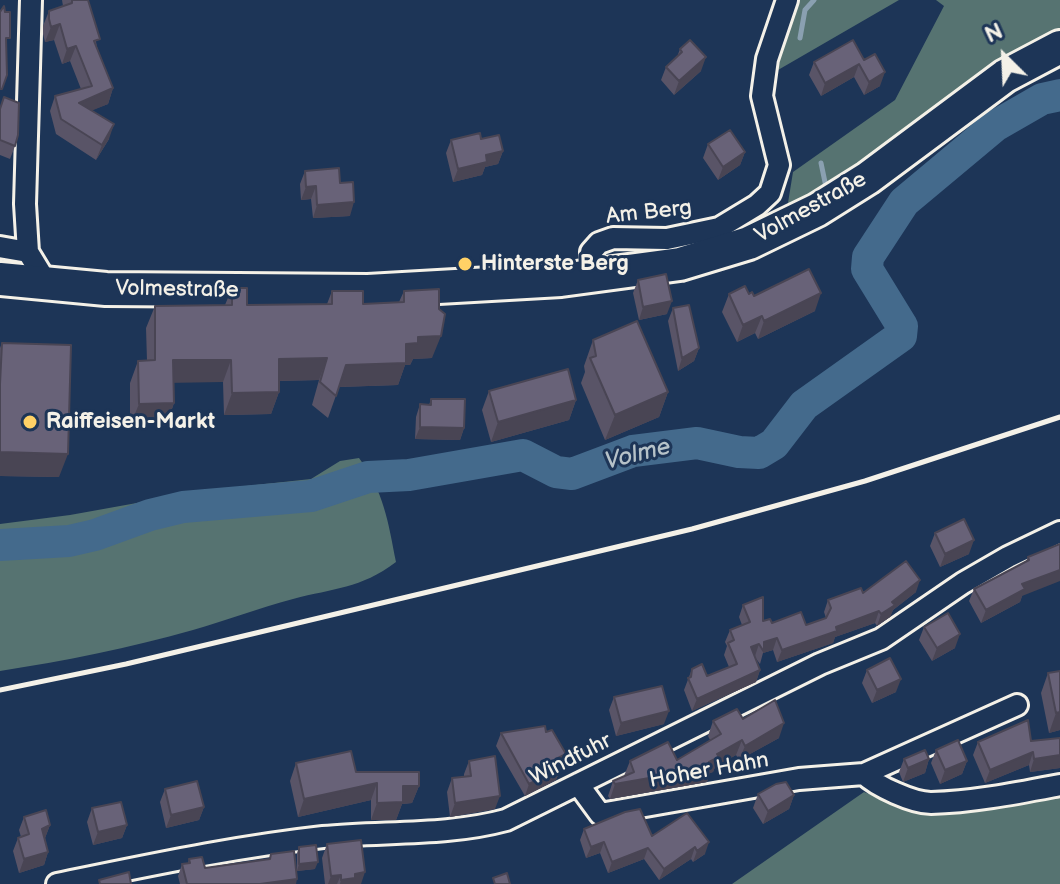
<!DOCTYPE html>
<meta charset="utf-8">
<style>
body{margin:0}
#map{position:relative;width:1060px;height:884px;overflow:hidden;background:#1d3557;font-family:"Balsamiq Sans",sans-serif}
canvas{display:block}
.north{position:absolute;left:964px;top:16px;width:80px;height:80px;-webkit-text-stroke:6px #1d3557;paint-order:stroke;rotate:336deg;font-size:22px;font-weight:700;line-height:32px;text-align:center;color:#f4f1e8}
.north::after{content:'';display:block;margin:auto;width:28px;height:36px;background:#f4f1e8;clip-path:polygon(50% 0,100% 100%,50% 72%,0 100%)}
</style>
<div id="map">
<canvas width="1060" height="884"></canvas>
<div class="north">N</div>
</div>
<script>
const ctx = document.querySelector('canvas').getContext('2d');
ctx.lineJoin = 'round';
function paint(path, color) { ctx.fillStyle = color; ctx.fill(path, 'evenodd'); }
function trace(path, color, width, dash) { ctx.strokeStyle = color; ctx.lineWidth = width; ctx.lineCap = dash ? 'butt' : 'round'; ctx.setLineDash(dash || []); ctx.stroke(path); }
function drawText(font, color, halo, rows, align = 'center') {
  ctx.font = font + ' "Balsamiq Sans",sans-serif'; ctx.lineWidth = 6; ctx.setLineDash([]); ctx.textBaseline = 'middle'; ctx.strokeStyle = halo; ctx.fillStyle = color; for (const [text, x, y, turn = 0] of rows) {
    ctx.save(); ctx.translate(x, y); ctx.rotate((+turn || 0) * Math.PI / 180); ctx.textAlign = isNaN(turn) ? turn : align; if (halo) ctx.strokeText(text, 0, 0); ctx.fillText(text, 0, 0); ctx.restore();
  }
}
paint(new Path2D(`
 M800 0H899L778 70 784 33Z
 M936 0H1060V29L975 75 866 162 787 209 793 172 895 100 944 6Z
 M359 458C384 492 388 521 396 562 360 589 334 588 293 599 259 608 227 620 193 630 130 648 64 661 0 671V524L70 515 209 490 311 479 340 461Z
 M864 792 902 807 1060 793V884H732Z`), '#567371');
trace(new Path2D(`
 M800 38 805 10 814 0
 M821 163 826 187`), '#8aa0b1', 5);
trace(new Path2D(`
 M0 545 69 541 95 535 150 515 183 507 311 496 368 477 409 475 523 455 556 472 572 474 633 451 697 443 739 452 759 453 774 444 804 405 901 336 902 326 867 269 868 257 904 202 995 126 1042 99 1060 95`), '#446a8c', 32);
const street = new Path2D(`
 M0 247 28 252 48 285
 M28 252 25 204 31 0
 M594 277 591 252 599 243 613 238 667 239 719 228 757 205 770 193 779 165 762 96 767 59 787 0
 M864 774 1017 705
 M578 784 600 814 799 779 864 774C876 786 913 803 931 803 973 802 1018 793 1060 785
 M57 884C146 866 233 847 323 837 383 831 447 836 506 820L820 664 881 639 963 583 1008 557 1060 532`);
const primary = new Path2D(`
 M0 279 106 289 368 291 561 280 680 264 749 243 817 210 868 178 1005 76 1060 47`);
trace(street, '#f4f1e8', 26);
trace(primary, '#f4f1e8', 38);
trace(street, '#1d3557', 20);
trace(primary, '#1d3557', 32);
trace(new Path2D(`
 M0 690 126 664 692 529 865 481 1060 417`), '#f4f1e8', 5);
paint(new Path2D(`
 M62 0H88L97 47 113 88 108 104 92 110 109 139 96 160 56 134 50 111 55 96 81 89 70 61 62 64 54 40 45 42 43 34V26L49 11 63 6Z
 M680 49 701 71 674 95 661 80 666 67 677 57Z
 M864 60 880 86 864 95 854 77 821 96 809 75 814 62Z
 M0 108 15 146 10 159 0 155Z
 M481 139 503 151 498 164 485 167 482 175 453 182 446 153 451 140Z
 M708 144 745 152 740 165 718 180 703 158Z
 M305 171 340 183 350 216 313 218 311 199 301 200 300 184Z
 M638 280 667 314 639 320 633 293Z
 M232 288 247 305 327 304 332 291 363 304 399 302 404 291 432 358 413 359 410 365H405L398 385 339 387 328 418 312 405 319 380 279 381V392L271 414 224 415 223 382H174V403L166 426H130V383L138 361H147L146 328 155 306 225 305Z
 M729 294H749L815 311 758 339 755 333 737 342 722 312Z
 M673 308 699 348 694 361 678 371 668 321Z
 M593 340 668 392 659 417 605 440 581 383 585 372 584 366Z
 M2 343 59 477 0 476V348Z
 M489 391 576 400 569 420 491 442 482 410Z
 M431 399 464 428 460 440 415 439 416 417 420 404 429 405Z
 M935 533 969 554 940 567 930 546Z
 M1060 544 1022 596 1020 602 981 623 969 601 974 589 1026 561 1028 557Z
 M916 592 893 610 890 617 877 626 875 623 835 637 833 643 777 662 773 650 763 653 760 664 754 656 760 670 756 682 692 711 684 690 692 669 707 676 729 667 724 655 727 646 725 642 730 630 742 625 739 617 743 605 763 621 806 625 826 618 824 612 828 600 863 593Z
 M924 627 955 648 932 661 919 640Z
 M867 670 896 692 872 703 862 683Z
 M1048 673 1060 730 1049 733 1041 693Z
 M614 697 664 724 616 736 609 710Z
 M743 719 779 738 739 760 736 755 715 767 713 772 710 773 707 782 610 799 608 796 613 781 624 776 630 761 677 760 710 740 708 736 713 721Z
 M546 732 566 754 556 780 525 796 496 746 501 733Z
 M1060 738V768L1030 772 1029 765 985 783 973 755 978 742 1031 741Z
 M936 750 967 761 962 774 940 784 931 763Z
 M904 759H929L925 773 903 782 899 772Z
 M469 761 495 809 450 817 447 792 452 778 464 777V774Z
 M296 763 356 772 419 786 412 803 402 804 396 820H371V800L298 817 290 781Z
 M165 789 204 807 199 820 166 828 160 802Z
 M758 794 794 795 789 809 763 824 753 808Z
 M92 808 127 825 122 838 93 845 87 822Z
 M687 813 705 854 693 862 691 859 659 880 644 859 608 873 600 853 586 858 580 840 584 829 652 836Z
 M24 817 50 825 45 838 48 852 44 865 19 873 13 851 18 838 21 837 19 830Z
 M327 844 361 884H325L322 858Z
 M299 847 315 869 297 871V853Z
 M189 859 205 868 270 859 296 884H180L178 876 182 864 188 863Z`), '#595467');
paint(new Path2D(`
 M60 24 54 40 45 42 51 27Z
 M76 46 70 61 62 64 67 49Z
 M706 57 701 71 674 95 679 81Z
 M859 64 854 77 821 96 825 83Z
 M885 72 880 86 864 95 869 82Z
 M113 88 108 104 74 118 79 103Z
 M114 124 109 139 96 160 102 145Z
 M503 151 498 164 485 167 482 175 453 182 458 169 486 155Z
 M745 152 740 165 718 180 723 167Z
 M316 186 311 199 301 200 306 187Z
 M354 202 350 216 313 218 317 205Z
 M821 293 815 311 758 339 764 321Z
 M672 301 667 314 639 320 643 307Z
 M762 316 755 333 737 342 743 325Z
 M441 336 432 358 413 359 410 365H405L398 385 338 387 346 365 406 344 418 337Z
 M699 348 694 361 678 371 682 358Z
 M327 358 319 380 271 381 279 359Z
 M173 360H231L223 382 165 383Z
 M279 392 271 414 224 415 232 393Z
 M668 392 659 417 605 440 615 415Z
 M576 400 569 420 491 442 498 422Z
 M174 403 166 426H130L139 404Z
 M420 427 464 428 460 440 415 439Z
 M0 452 68 454 59 477 0 476Z
 M974 540 969 554 940 567 945 554Z
 M1060 570V581L1022 596 1020 602 981 623 986 610 1022 584Z
 M920 580 916 592 893 610 890 617 877 626 881 614 892 602Z
 M879 611 875 623 835 637 833 643 777 662 782 650 836 627Z
 M960 634 955 648 932 661 937 648Z
 M777 638 773 650 763 653 764 642Z
 M759 644 755 656 746 659 751 647Z
 M760 670 756 682 692 711 697 699Z
 M901 679 896 692 872 703 877 690Z
 M669 711 664 724 616 736 621 723Z
 M1060 712V730L1049 733 1056 713Z
 M784 723 779 738 739 760 745 746Z
 M742 740 736 755 715 767 713 772 710 773 707 782 610 799 615 784 709 762 717 754Z
 M1033 752 1029 765 985 783 990 770Z
 M566 754 561 767 551 772 556 759Z
 M1060 755V768L1030 772 1034 759Z
 M929 759 925 773 903 782 908 768Z
 M967 761 962 774 940 784 945 770Z
 M561 768 556 780 525 796 529 784Z
 M377 783 371 800 298 817 304 799Z
 M403 786H419L412 803 402 804 396 820H371L377 803Z
 M794 795 789 809 763 824 768 811Z
 M500 796 495 809 450 817 455 803Z
 M204 807 199 820 166 828 171 815Z
 M50 825 45 838 37 842 42 829Z
 M127 825 122 838 93 845 98 832Z
 M604 842 600 853 586 858 591 847Z
 M709 842 705 854 693 862 697 851Z
 M695 847 691 859 659 880 664 869Z
 M648 848 644 859 608 873 612 862Z
 M48 852 44 865 19 873 24 859Z
 M318 862 315 869 297 871 299 864Z
 M365 872 361 884H340L341 880 355 874Z
 M341 875 337 884H328L331 876Z
 M297 879 296 884H260Z`), '#494554');
const building = new Path2D(`
 M72 0H88L100 39 94 41 113 88 79 103 114 124 102 145 61 119 55 96 92 86 76 46 67 49 60 24 51 27 49 19V11L72 3Z
 M4 6 5 12H10V38H6L7 75 2 89H0V12Z
 M690 40 706 57 679 81 666 67 682 52 680 49Z
 M853 40 864 60 875 54 885 72 869 82 859 64 825 83 814 62Z
 M4 97 19 103 18 135 15 146 0 140V109Z
 M730 130 745 152 723 167 708 144Z
 M480 133 481 139 499 135 503 151 486 155 487 162 458 169 451 140Z
 M339 168 340 183 353 182 354 202 317 205 316 186 306 187 305 171Z
 M809 269 821 293 764 321 762 316 743 325 729 294 745 286 749 294 752 292 754 296Z
 M666 274 672 301 643 307 638 280Z
 M232 288H247V305L332 304V291H363V304L404 302V291L439 289V309L445 314 441 336 418 337V343L406 344V363L346 365 336 396 320 382 327 358 279 359V392L232 393 231 360H173L174 403 139 404 138 361 155 360V306L232 305Z
 M689 305 699 348 682 358 673 308Z
 M637 321 668 392 615 415 590 358 596 356 593 340Z
 M2 343 71 345 68 454 0 452V384Z
 M568 369 576 400 498 422 489 391Z
 M431 399H465L464 428 420 427V404L431 405Z
 M964 519 974 540 945 554 935 533Z
 M1060 544V570L1022 584 1025 589 986 610 974 589 1029 560 1028 557Z
 M906 561 920 580 892 602 895 605 881 614 879 611 836 627 837 631 782 650 777 638 764 642V652L759 644 751 647 760 670 697 699 688 678 691 677 692 669 702 664 707 676 737 664 728 643 734 640 730 630 750 622 743 605 763 597V621L770 619 772 623 801 612 806 625 826 618 831 608 828 600 861 588 863 593Z
 M948 613 960 634 937 648 924 627Z
 M890 658 901 679 877 690 867 670Z
 M1060 671V712L1056 713 1048 673Z
 M662 686 669 711 621 723 614 697Z
 M775 700 784 723 745 746 742 740 717 754 719 757 709 762 712 767 615 784 613 781 634 772 630 761 668 742 677 760 721 734 713 721 737 709 743 719Z
 M1028 720 1031 741 1060 738V755L1034 759 1033 752 990 770 978 742Z
 M545 726 546 732 552 730 566 754 556 759 561 768 529 784 501 733Z
 M958 740 967 761 945 770 936 750Z
 M925 750 929 759 908 768 904 759Z
 M351 751 356 772H419V786H403V802L377 803V783L304 799 296 763Z
 M495 756 500 796 455 803 452 778 471 776 469 761Z
 M197 781 204 807 171 815 165 789Z
 M786 782 794 795 768 811 758 794 776 784Z
 M121 802 127 825 98 832 92 808Z
 M640 809 652 836 687 813 709 842 697 851 695 847 664 869 648 848 612 862 604 842 591 847 584 829 625 812Z
 M46 810 50 825 42 829 48 852 24 859 18 838 29 834 24 817Z
 M361 840 365 872 355 874V878L341 880V875L331 876 327 844Z
 M316 845 318 862 299 864V847Z
 M294 851 297 879 260 884H187L182 864 190 863 189 859 202 857 205 868 270 859 271 854Z
 M129 872 131 884H100L99 880Z
 M507 873 510 884H495L493 878Z`);
paint(building, '#686278');
trace(building, '#494554', 2);
for (const [x, y, r, color] of [
 [465,264,8,"#ffd166"],
 [30,422,8,"#ffd166"]
]) { const dot = new Path2D(); dot.arc(x, y, r, 0, 2 * Math.PI); ctx.fillStyle = color; ctx.fill(dot); trace(dot, '#1d3557', 3); }
drawText('22px', '#f4f1e8', '#1d3557', [
 ["Volmestraße",811,208,-29],
 ["Am Berg",649,213,-6],
 ["Volmestraße",177,290,1],
 ["Windfuhr",571,760,-27],
 ["Hoher Hahn",709,771,-10]
]);
drawText('bold 22px', '#f4f1e8', '#1d3557', [
 ["Hinterste Berg",481,264],
 ["Raiffeisen-Markt",46,422]
], 'left');
drawText('italic 24px', '#b6c2c8', '#1d3557', [
 ["Volme",638,455,-14]
]);
</script>
